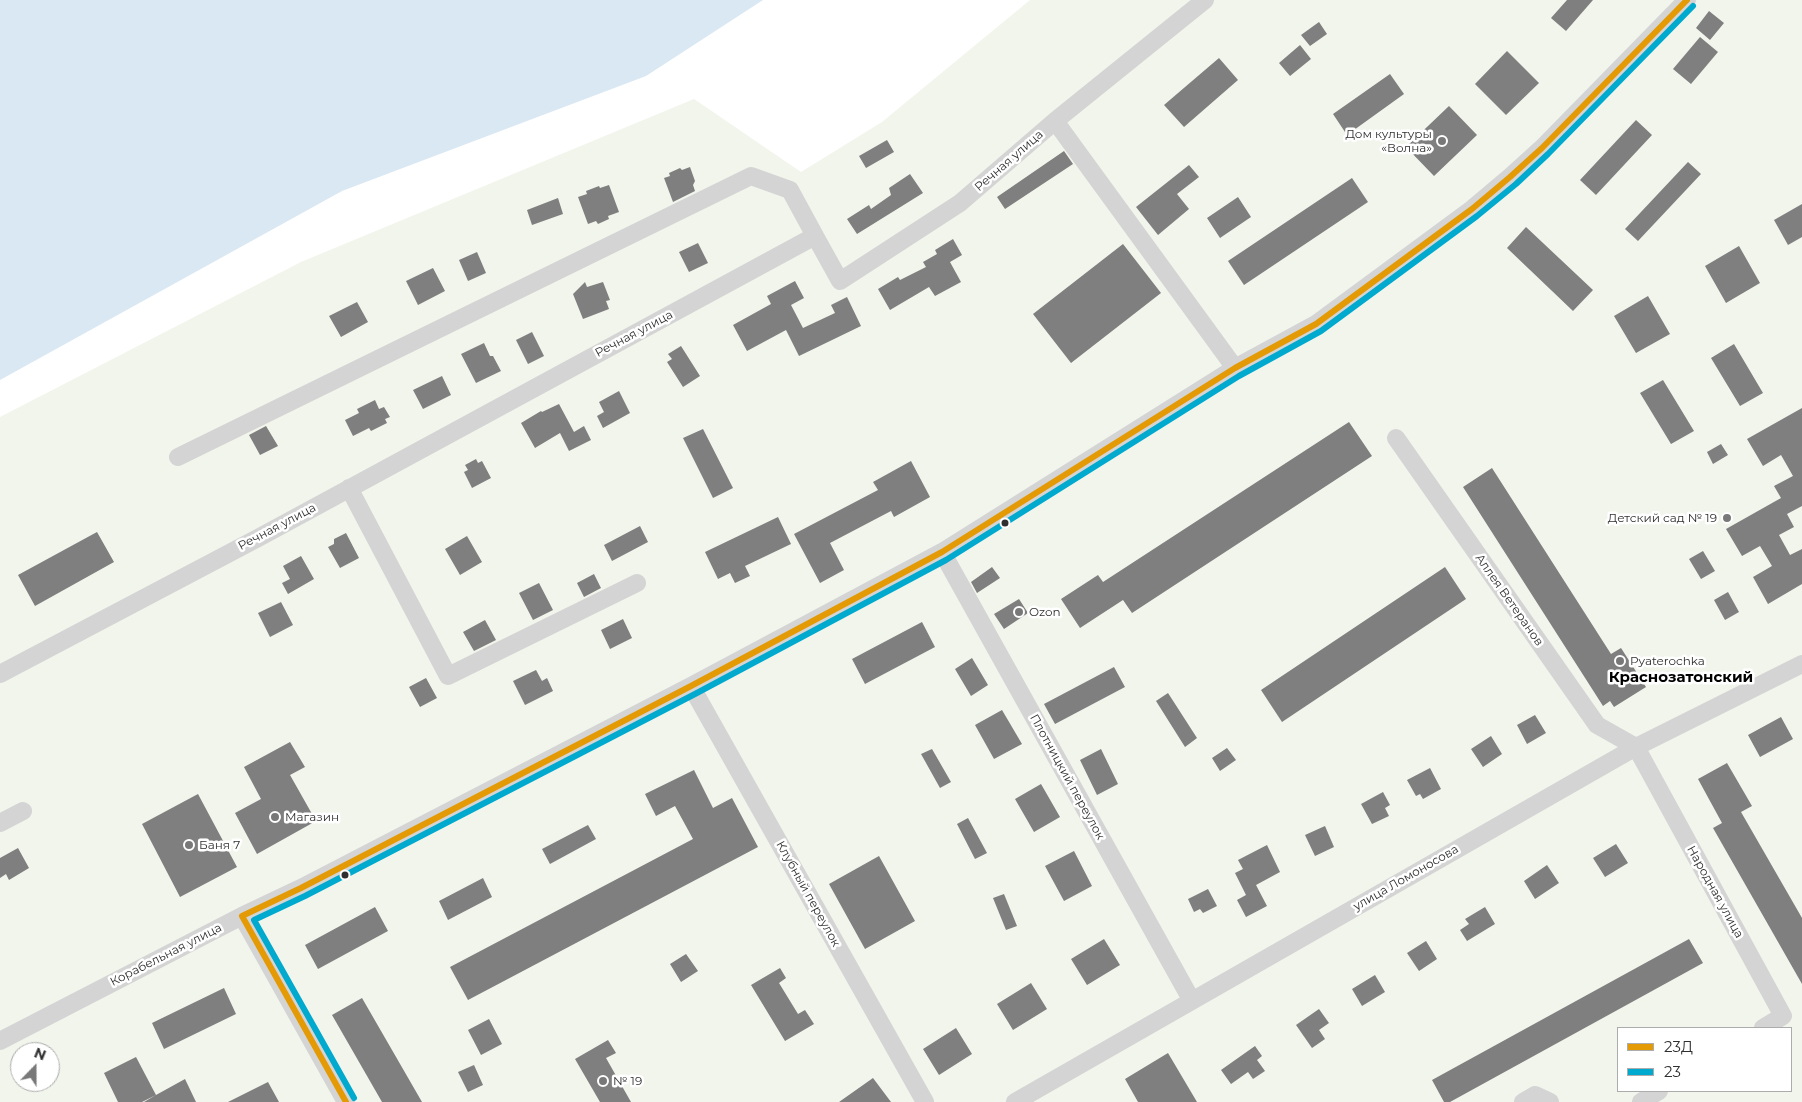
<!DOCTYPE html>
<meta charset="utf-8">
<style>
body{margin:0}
#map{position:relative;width:1802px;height:1102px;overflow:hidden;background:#fff;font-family:Montserrat,sans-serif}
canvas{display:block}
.legend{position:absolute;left:1617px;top:1027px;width:175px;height:65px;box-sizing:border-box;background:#fff;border:1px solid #acacac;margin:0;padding:6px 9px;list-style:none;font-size:15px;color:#2f2f2f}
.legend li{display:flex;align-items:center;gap:10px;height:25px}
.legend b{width:25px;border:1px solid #acacac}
.north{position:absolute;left:10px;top:1042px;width:50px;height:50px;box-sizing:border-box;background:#fff;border:1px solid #acacac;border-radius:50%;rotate:22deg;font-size:14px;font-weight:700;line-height:20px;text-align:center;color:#2f2f2f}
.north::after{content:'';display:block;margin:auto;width:18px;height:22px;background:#787878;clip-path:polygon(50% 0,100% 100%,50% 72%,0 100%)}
</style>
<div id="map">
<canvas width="1802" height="1102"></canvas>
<ul class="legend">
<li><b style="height:6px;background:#e39a05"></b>23Д</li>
<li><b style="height:6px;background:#00a9ce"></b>23</li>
</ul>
<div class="north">N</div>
</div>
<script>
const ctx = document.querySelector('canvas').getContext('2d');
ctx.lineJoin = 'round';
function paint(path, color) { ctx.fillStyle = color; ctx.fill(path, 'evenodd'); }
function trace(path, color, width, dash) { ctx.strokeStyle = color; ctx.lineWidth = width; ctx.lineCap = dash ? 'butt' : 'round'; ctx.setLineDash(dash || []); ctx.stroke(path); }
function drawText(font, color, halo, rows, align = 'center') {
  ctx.font = font + ' Montserrat,sans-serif'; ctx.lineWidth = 5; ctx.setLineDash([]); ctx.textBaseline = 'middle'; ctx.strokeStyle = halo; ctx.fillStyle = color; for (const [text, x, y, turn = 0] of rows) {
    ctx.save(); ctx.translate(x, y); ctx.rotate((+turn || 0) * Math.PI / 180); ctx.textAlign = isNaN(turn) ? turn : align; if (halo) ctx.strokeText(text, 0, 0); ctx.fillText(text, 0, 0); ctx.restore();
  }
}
paint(new Path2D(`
 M1030 0H1802V1102H0V417L301 262 694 99 801 172 882 122ZM1618 1028H1791V1091H1618ZM20 1052H50V1082H20Z`), '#f1f5ec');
paint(new Path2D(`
 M0 0H763L646 76 342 191 0 380Z`), '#d9e8f2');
paint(new Path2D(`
 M1567 0H1593L1566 31 1551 18Z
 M1709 11 1724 23 1710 40 1696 28Z
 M1319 22 1327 34 1310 46 1301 35Z
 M1700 37 1718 52 1691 84 1673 69Z
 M1300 45 1311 59 1290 76 1279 63Z
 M1507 51 1539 83 1506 115 1475 84Z
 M1219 58 1238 80 1184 127 1164 105Z
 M1390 74 1404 94 1347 135 1333 114Z
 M1449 106 1477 135 1434 176 1406 147Z
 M1636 120 1652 135 1596 195 1580 180Z
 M887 140 894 152 866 168 859 156Z
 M1064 151 1073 164 1005 209 997 197Z
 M1688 162 1701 174 1638 241 1625 229Z
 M1189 165 1199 177 1177 194 1189 209 1158 235 1136 207Z
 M690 167 695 181 693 185 695 191 673 202 664 178 670 176 669 173 680 168 682 170Z
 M910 174 923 193 857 234 847 219 869 205 871 209 891 195 889 188Z
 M1352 178 1368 202 1244 285 1228 261Z
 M609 185 619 212 608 216 609 219 598 224 596 221 588 224 578 197 587 194 586 191 599 186 600 188Z
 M1238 197 1251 217 1220 238 1207 218Z
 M558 198 563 214 532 225 527 210Z
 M1802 204V237L1788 245 1774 220Z
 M1526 227 1593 290 1573 311 1507 248Z
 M953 239 962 255 950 262 961 282 935 296 929 287 890 310 878 289 898 277 900 280 926 267 923 262 937 254 935 250Z
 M698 243 708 263 689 272 679 252Z
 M1123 244 1161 293 1071 363 1033 314Z
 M1739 246 1760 283 1726 303 1705 266Z
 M477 252 486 273 468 281 459 260Z
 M433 268 445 291 418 305 406 281Z
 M795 281 804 298 791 305 803 328 835 313 831 305 847 297 861 326 799 356 786 330 747 351 733 325 771 304 767 296Z
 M585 282 587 287 603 282 610 300 606 301 609 309 583 319 573 294Z
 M1648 296 1670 334 1636 353 1614 316Z
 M357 302 368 322 341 337 329 316Z
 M532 332 544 356 528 364 516 340Z
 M484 343 490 356H493L501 371 476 383 461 354Z
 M1734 344 1763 393 1740 406 1711 358Z
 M681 346 700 376 683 387 667 362 672 359 668 354Z
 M442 376 451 395 423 409 413 390Z
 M1663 380 1694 431 1671 444 1640 393Z
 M619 391 630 413 603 428 597 416 604 412 599 402Z
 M375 400 379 409 384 407 390 417 385 419 387 423 371 431 369 428 353 436 345 420 359 413 357 409Z
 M559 404 574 432 584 426 591 440 569 451 560 433 535 448 521 423 541 411 542 412Z
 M1802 408V506L1787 514 1794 527 1779 535 1790 555 1802 549V584L1768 604 1753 577 1772 566 1760 546 1742 556 1726 529 1781 498 1774 486 1793 476 1781 455 1763 466 1747 439Z
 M1349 422 1372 456 1132 613 1123 600 1080 628 1061 599 1098 575 1103 582Z
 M266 426 278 446 260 455 249 435Z
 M703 429 733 488 713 498 683 438Z
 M1721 444 1728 455 1713 464 1707 452Z
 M476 459 478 463 482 461 491 478 472 488 464 472 468 470 465 465Z
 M911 461 930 497 894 517 891 511 830 543 844 570 820 583 794 534 878 490 873 482Z
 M1492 468 1611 654 1621 648 1646 687 1614 707 1610 701 1603 706 1463 487Z
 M778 517 791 544 745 566 750 576 735 583 730 573 718 579 705 552Z
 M640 526 648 542 612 561 604 545Z
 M97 532 114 562 35 606 18 575Z
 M346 533 359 558 340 568 328 547 334 544V539Z
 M467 536 482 562 460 575 445 549Z
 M1703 551 1715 571 1701 579 1689 559Z
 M301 556 314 579 288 594 282 583 290 579 283 566Z
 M992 567 1000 578 977 593 971 582Z
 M1445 567 1466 599 1282 722 1261 690Z
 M594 574 601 588 584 597 577 583Z
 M539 583 553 610 533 620 519 593Z
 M1728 592 1739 612 1725 620 1714 600Z
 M1019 599 1028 613 1004 629 994 614Z
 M281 602 293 625 270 637 258 613Z
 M623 619 632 638 610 649 601 630Z
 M485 620 496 640 474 651 463 632Z
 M922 622 935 647 865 684 852 659Z
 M972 658 988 685 971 696 955 669Z
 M1114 667 1125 687 1055 724 1044 704Z
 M536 670 542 681 547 678 553 691 525 705 513 681Z
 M426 678 437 698 420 707 409 687Z
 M1168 693 1197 738 1185 747 1156 701Z
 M1002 710 1022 744 994 759 975 725Z
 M1535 715 1546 733 1527 744 1517 725Z
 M1781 717 1793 739 1760 757 1748 735Z
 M1491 736 1502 754 1483 767 1471 749Z
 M290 742 305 767 290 775 316 821 257 854 235 813 261 799 244 767Z
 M1227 748 1236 760 1220 771 1212 758Z
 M932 749 951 782 940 788 921 754Z
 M1101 749 1118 784 1097 795 1080 760Z
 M1727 763 1752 806 1741 812 1802 918V984L1713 828 1722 823 1698 779Z
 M1430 768 1441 789 1423 799 1420 794 1416 796 1407 780Z
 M694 770 713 808 732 798 758 847 468 1000 450 967 693 839 675 806 656 816 645 794Z
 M1041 784 1060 817 1034 832 1015 799Z
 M1383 792 1390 805 1385 808 1389 816 1372 824 1361 804Z
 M198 794 237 867 180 897 142 824Z
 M968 818 987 853 975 859 957 824Z
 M588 825 596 839 550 864 542 849Z
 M1325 826 1334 847 1315 856 1305 835Z
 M1616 844 1628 863 1605 877 1593 858Z
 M1267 845 1280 872 1256 885 1267 906 1246 917 1237 900 1246 895 1235 873 1243 869 1238 860Z
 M18 848 29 868 9 880 6 874 0 878V858Z
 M1074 851 1092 886 1064 901 1045 866Z
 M879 856 915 921 865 949 829 884Z
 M1547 865 1559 883 1535 899 1524 881Z
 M483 878 492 897 448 920 439 901Z
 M1208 889 1217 906 1203 913 1200 909 1194 912 1188 899Z
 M1004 894 1017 926 1006 930 993 898Z
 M375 907 388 931 318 969 305 945Z
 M1485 907 1495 924 1467 941 1460 930 1469 924 1465 919Z
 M1104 939 1120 965 1087 985 1071 959Z
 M1689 939 1703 963 1450 1102H1444L1432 1080Z
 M1426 941 1437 959 1419 971 1407 953Z
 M686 954 698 971 681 982 670 964Z
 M780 968 786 978 779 983 798 1014 805 1010 814 1024 785 1041 751 985Z
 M1375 975 1385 992 1362 1006 1352 989Z
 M1031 983 1047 1009 1013 1030 997 1004Z
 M224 988 236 1014 164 1049 152 1023Z
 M362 998 422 1102H382L332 1015Z
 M1319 1009 1329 1023 1319 1030 1325 1039 1312 1048 1296 1025Z
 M489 1019 502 1044 481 1055 468 1030Z
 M956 1028 972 1054 939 1075 923 1049Z
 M608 1040 616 1053 606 1058 631 1102H600L575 1059Z
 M1255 1046 1262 1056 1257 1060 1265 1071 1253 1079 1248 1072 1231 1084 1221 1070Z
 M1168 1053 1197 1102H1138L1125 1079Z
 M136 1057 156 1095 142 1102H118L104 1073Z
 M474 1065 483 1085 468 1092 458 1072Z
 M873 1078 891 1102H839Z
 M185 1079 196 1102H144L156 1095Z
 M268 1082 279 1102H228Z`), '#7f7f7f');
trace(new Path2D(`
 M1055 121 1235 368
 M1396 438 1597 725 1636 747
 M178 457 751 176 790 190 815 236
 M349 488 448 676 637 583
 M942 552 1192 1001
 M0 674 258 538 815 236 840 281 960 203 1055 121 1205 0
 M691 686 925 1102
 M1636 747 1783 1016 1763 1028
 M0 823 23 811
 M242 916 346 1102
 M0 1041 242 916 301 888 691 686 942 552 1235 368 1316 324 1472 209 1510 177 1542 148 1687 0
 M1015 1102 1636 747 1802 664
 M1523 1102 1535 1095 1550 1102
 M1641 1102 1659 1091`), '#d4d4d4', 18);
trace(new Path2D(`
 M346 1102 242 916 301 888 691 686 942 552 1235 368 1316 324 1472 209 1510 177 1542 148 1687 0`), '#e39a05', 6);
trace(new Path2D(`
 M354 1098 254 920 305 896 695 694 946 560 1239 376 1321 331 1477 216 1516 184 1548 154 1693 6`), '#00a9ce', 6);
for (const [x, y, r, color] of [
 [1442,141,5,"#787878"],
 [1727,518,5,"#787878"],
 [1005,523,4.5,"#2f2f2f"],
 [1019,612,5,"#787878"],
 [1620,661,5,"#787878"],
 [275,817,5,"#787878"],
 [189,845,5,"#787878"],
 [345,875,4.5,"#2f2f2f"],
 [603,1081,5,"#787878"]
]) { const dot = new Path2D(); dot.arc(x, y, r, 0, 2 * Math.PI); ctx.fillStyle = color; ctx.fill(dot); trace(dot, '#fff', 2); }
drawText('12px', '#2f2f2f', '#fff', [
 ["Дом культуры",1432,134,"right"],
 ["«Волна»",1432,148,"right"],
 ["Детский сад № 19",1717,518,"right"],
 ["Ozon",1029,612],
 ["Pyaterochka",1630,661],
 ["Магазин",285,817],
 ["Баня 7",199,845],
 ["№ 19",613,1081]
], 'left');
drawText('12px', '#2f2f2f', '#fff', [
 ["Речная улица",1009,161,-41],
 ["Речная улица",634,334,-28],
 ["Речная улица",277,527,-28],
 ["Аллея Ветеранов",1509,600,55],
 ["Плотницкий переулок",1067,777,61],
 ["улица Ломоносова",1406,878,-30],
 ["Народная улица",1715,892,61],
 ["Клубный переулок",808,894,61],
 ["Корабельная улица",166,955,-27]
]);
drawText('bold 15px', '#000', '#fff', [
 ["Краснозатонский",1681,678]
]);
</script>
